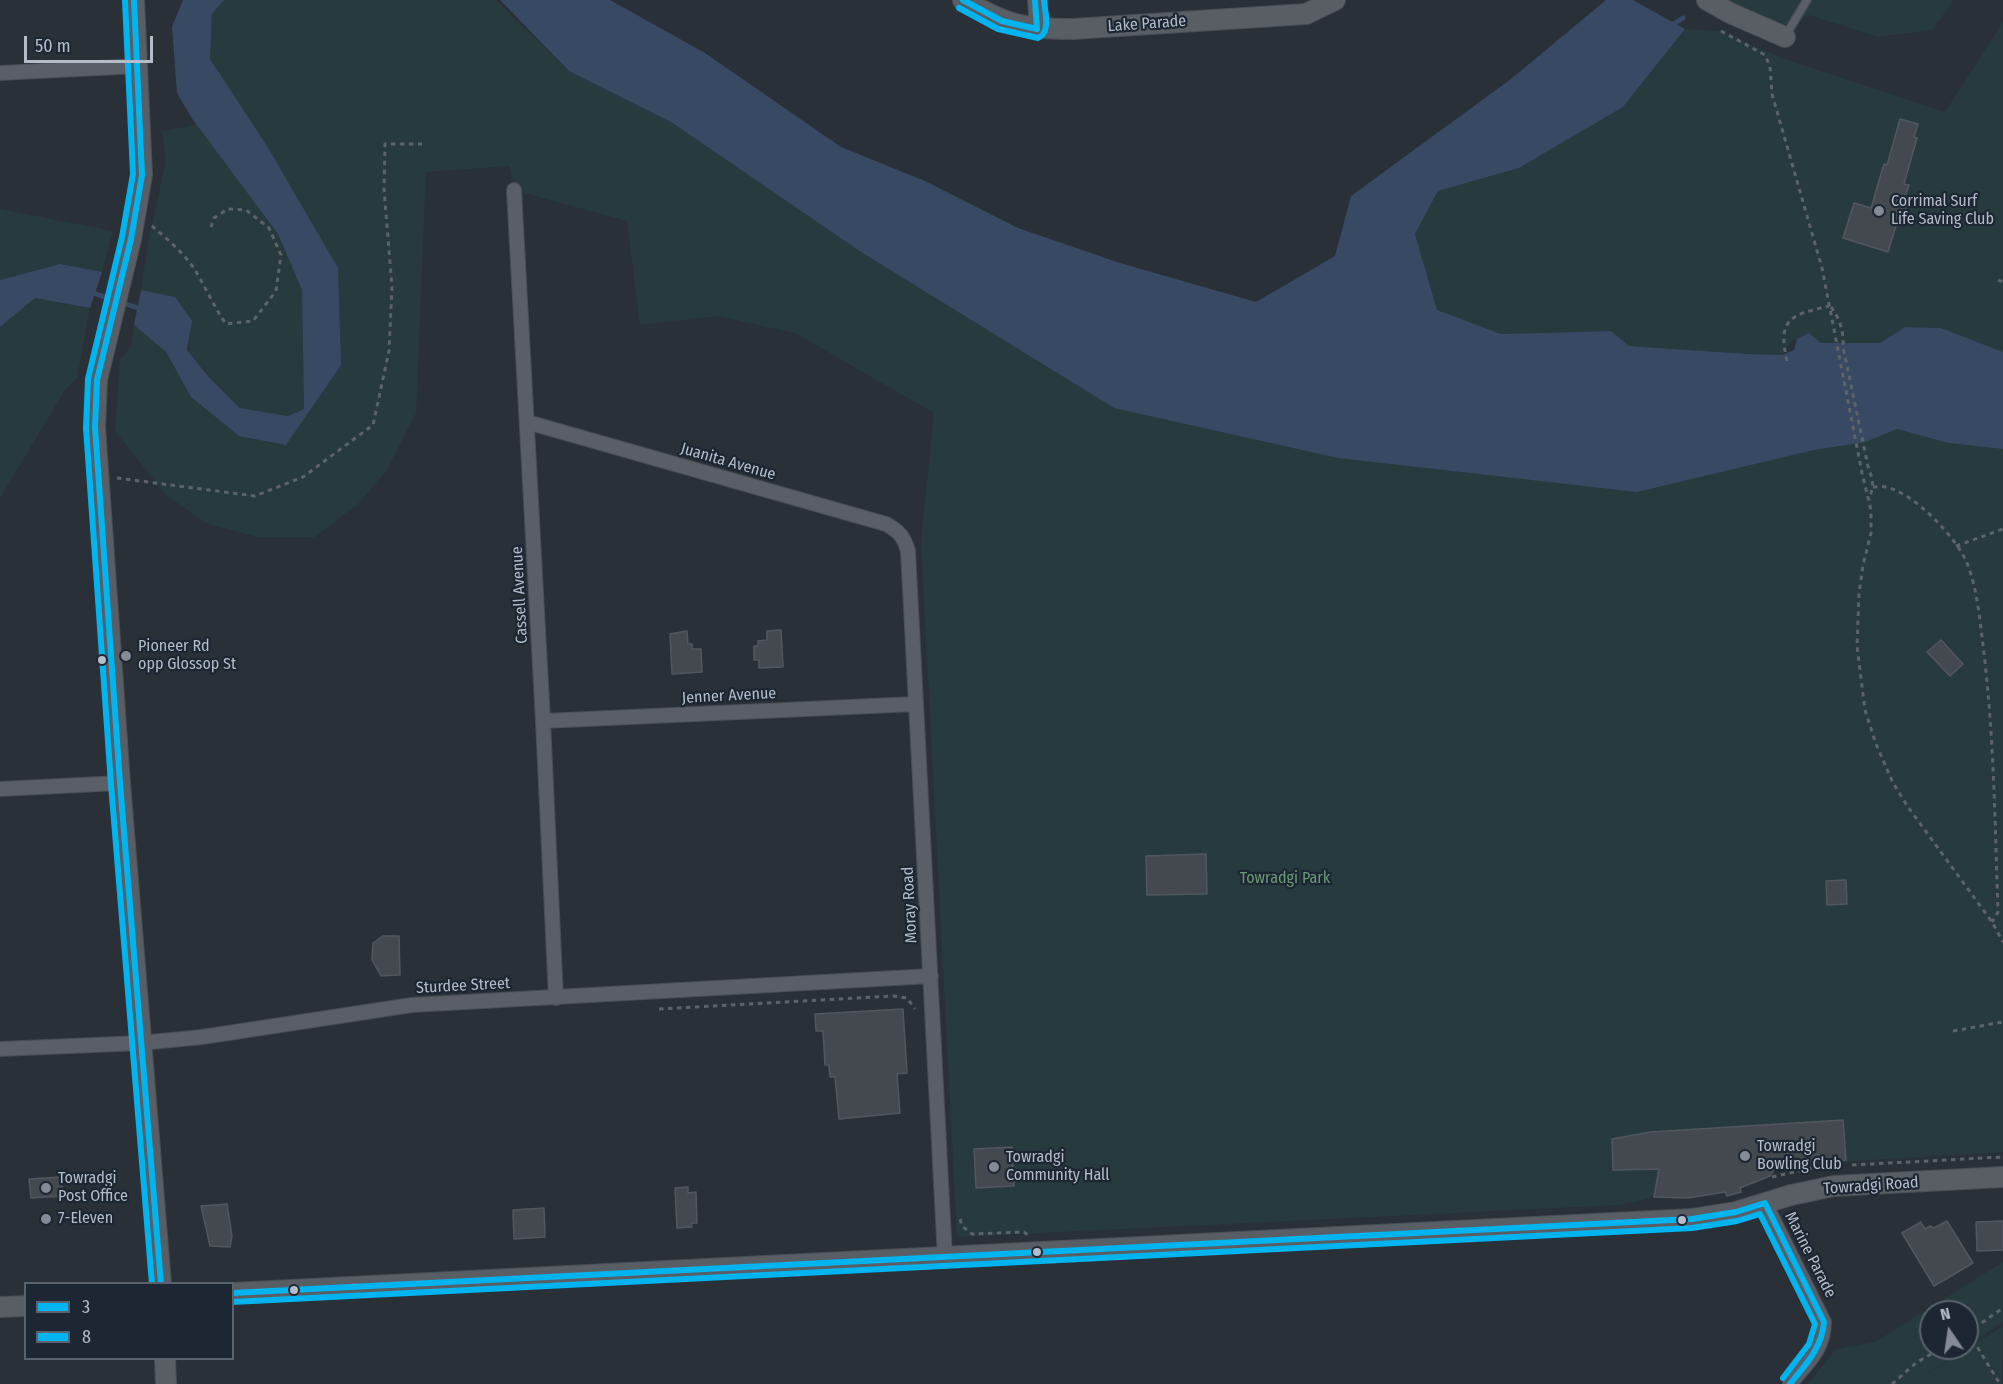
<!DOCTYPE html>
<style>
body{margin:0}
#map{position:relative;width:2003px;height:1384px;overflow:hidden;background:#2a3038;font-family:"Fira Sans Condensed",sans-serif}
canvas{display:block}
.legend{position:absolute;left:24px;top:1282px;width:210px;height:78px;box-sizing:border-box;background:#1d2633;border:2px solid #59626f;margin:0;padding:8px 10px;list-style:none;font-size:18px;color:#b4bcc9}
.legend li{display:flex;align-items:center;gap:12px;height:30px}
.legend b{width:30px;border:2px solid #59626f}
.north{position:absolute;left:1919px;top:1300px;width:60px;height:60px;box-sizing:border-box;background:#1d2633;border:2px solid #59626f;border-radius:50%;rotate:347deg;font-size:16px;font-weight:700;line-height:24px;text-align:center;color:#b4bcc9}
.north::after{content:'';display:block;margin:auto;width:21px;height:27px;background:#848b96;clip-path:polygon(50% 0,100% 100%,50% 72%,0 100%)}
.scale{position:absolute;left:24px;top:36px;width:129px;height:27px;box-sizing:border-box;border:3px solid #b4bcc9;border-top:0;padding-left:8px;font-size:18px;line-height:21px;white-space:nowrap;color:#b4bcc9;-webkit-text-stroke:4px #1d2633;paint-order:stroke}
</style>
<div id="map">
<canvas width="2003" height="1384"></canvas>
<ul class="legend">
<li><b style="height:8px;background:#00b5ef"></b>3</li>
<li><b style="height:8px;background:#00b5ef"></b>8</li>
</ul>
<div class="north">N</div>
<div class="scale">50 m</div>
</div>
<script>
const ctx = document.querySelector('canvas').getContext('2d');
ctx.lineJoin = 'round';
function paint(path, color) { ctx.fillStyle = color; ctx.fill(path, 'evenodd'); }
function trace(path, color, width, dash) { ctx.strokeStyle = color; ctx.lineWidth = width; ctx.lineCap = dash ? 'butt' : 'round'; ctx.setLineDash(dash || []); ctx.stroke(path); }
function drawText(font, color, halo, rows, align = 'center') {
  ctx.font = font + ' "Fira Sans Condensed",sans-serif'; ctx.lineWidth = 4.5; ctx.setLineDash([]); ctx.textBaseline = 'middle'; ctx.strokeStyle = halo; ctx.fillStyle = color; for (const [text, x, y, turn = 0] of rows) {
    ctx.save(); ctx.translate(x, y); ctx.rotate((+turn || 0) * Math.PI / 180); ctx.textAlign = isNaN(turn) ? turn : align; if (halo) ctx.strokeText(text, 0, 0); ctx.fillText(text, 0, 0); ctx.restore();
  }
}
paint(new Path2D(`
 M224 0H496L569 71 671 122 861 252 1114 408 1897 429 1948 443 2003 449V1152L1806 1164 1620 1205 957 1237 921 541 934 413 795 333 718 316 640 325 627 221 514 190 510 166 426 172 416 413 387 470 359 503 315 537H258L208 524 166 495 115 431 120 360 131 346 134 325 166 352 191 397 239 436 308 408 302 206 210 59 212 14Z
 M1722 0H1954L1932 30 1878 37 1809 15 1771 31Z
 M2003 22V352L1941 328 1905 327 1880 343H1821L1809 333 1791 342 1782 355 1749 354 1629 346 1611 331 1501 334 1437 310 1415 234 1438 191 1519 168 1623 107 1685 29 1721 31 1784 59 1945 112Z
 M196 124 278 234 302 290 304 409 288 416 240 408 189 354 191 321 175 297 141 290 148 244 166 160 162 132Z
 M0 209 113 231 102 272 60 264 0 280Z
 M35 298 90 308 77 378 65 390 0 498V327Z
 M2003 1262V1322L1967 1347V1312H1931V1348H1965L1924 1376 2003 1326 2002 1384H1808L1836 1349 1875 1342Z`), '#273a3e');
paint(new Path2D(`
 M183 0H224L212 14 210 59 267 146 338 268 341 365 286 445 239 436 191 397 166 352 134 325 141 290 175 297 192 321 187 350 208 376 240 408 288 416 304 409 302 290 278 234 193 120 177 93 172 27Z
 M500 0H610L705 53 841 147 925 181 1018 228 1120 263 1256 302 1335 256 1351 196 1511 79 1606 0H1633L1685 29 1623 107 1519 168 1438 191 1415 234 1437 310 1501 334 1611 331 1629 346 1749 354 1782 355 1794 350 1797 339 1809 333 1821 343H1880L1905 327 1941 328 2003 352V449L1948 443 1897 429 1865 442 1814 450 1637 492 1338 458 1114 408 861 252 671 122 569 71Z
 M60 264 102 272 90 308 35 298 0 327V280Z`), '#384963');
trace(new Path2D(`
 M1669 27 1683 18
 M90 292 144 310`), '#384963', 5);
const building = new Path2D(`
 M1900 119 1918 124 1914 137 1917 138 1904 184 1909 185 1905 197 1909 199 1904 215 1900 213 1888 252 1843 238 1854 203 1871 208 1884 164 1887 165Z
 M781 630 783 667 759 668V660H754V646H758V641L767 640V631Z
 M687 631 688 644H692V649H701L702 672 672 674 670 634Z
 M1941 640 1963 664 1950 676 1927 652Z
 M1206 854 1207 894 1147 895 1146 856Z
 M1846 880 1847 904 1827 905 1826 881Z
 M383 936H399L400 975 381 976 372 960 373 943Z
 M903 1009 907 1073 897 1074 900 1113 839 1119 835 1077H830L829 1065H825L823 1031H816L815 1014Z
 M1843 1120 1846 1160 1778 1163 1770 1176 1740 1188 1741 1192 1727 1196 1725 1192 1688 1198 1654 1197 1659 1169 1613 1170 1612 1139 1650 1132Z
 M1012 1147 1014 1186 976 1188 974 1149Z
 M61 1177 63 1196 31 1198 29 1179Z
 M688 1187V1193L696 1192 697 1223H691L692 1227 677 1228 675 1188Z
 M227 1204 232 1236 230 1247 210 1246 201 1206Z
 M544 1208 545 1237 514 1239 513 1210Z
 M1947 1221 1973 1263 1934 1286 1902 1233 1921 1222 1925 1229 1930 1226 1934 1228Z
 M2003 1221V1250L1977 1251 1976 1222Z`);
paint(building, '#444950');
trace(building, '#52575f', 1.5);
const lane = new Path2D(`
 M1786 35 1807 0`);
const street = new Path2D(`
 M1035 0 1037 29
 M0 73 138 66
 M514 190 543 721 556 998
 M527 422 886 524C899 531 904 537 908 551L945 1258
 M543 721 916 704
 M0 789 120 783
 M0 1049 141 1043 202 1037 412 1005 931 976
 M1765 1203 1824 1322C1824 1350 1806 1364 1790 1384`);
const secondary = new Path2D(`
 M134 0 142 175 131 239 97 380 95 427 120 783 161 1284
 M963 0C1007 25 1022 29 1073 29L1306 14 1335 0
 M1707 0 1730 13 1785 37
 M232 1293 1692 1219 1736 1212 1791 1195 1834 1186 2003 1177
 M0 1307 26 1306
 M165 1358 166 1384`);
trace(lane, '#484c53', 10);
trace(street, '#484c53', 16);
trace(secondary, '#484c53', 22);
trace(new Path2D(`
 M1721 31 1765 55 1770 66 1772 94 1822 268 1862 473 1871 510V533L1863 565 1859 594 1857 646 1865 710 1876 744 1893 783 1908 807 1992 922 2003 942
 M152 226C167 239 184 253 195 270 206 288 214 307 226 324L253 321 276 291 281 255 269 228 246 210 228 209 214 218 211 227
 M1998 280 2003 282
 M1831 307C1840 319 1844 332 1843 347L1869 471C1875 481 1872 490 1869 500
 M1787 361C1777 318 1791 315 1829 306
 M117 478 255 496 303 477 373 425 389 351 392 287 384 189 385 144H422
 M1873 487C1877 487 1882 486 1886 487 1914 493 1956 537 1967 563 1978 591 1980 623 1984 653 1994 739 1995 825 1998 912L1992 922
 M1956 546 2003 529
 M659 1009 894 996 907 998 915 1009
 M1953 1031 2003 1022
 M1852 1165 2003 1157
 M1772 1177 1807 1169 1828 1167
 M960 1219 962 1226 972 1234 1024 1232 1028 1235
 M1968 1332 2000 1384
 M1967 1333 2003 1308
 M1892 1384 1916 1363 1941 1348`), '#5d636a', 3, [4.5, 4.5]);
trace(lane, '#5a5e66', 7);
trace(street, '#5a5e66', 14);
trace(secondary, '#595d64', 20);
trace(new Path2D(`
 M134 0 142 175 131 239 97 380 95 427 120 783 161 1284
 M963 0 1002 21 1037 29 1035 0
 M232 1293 1692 1219 1736 1212 1765 1203 1824 1322C1822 1348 1806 1364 1790 1384`), '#00b5ef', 6);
trace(new Path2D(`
 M125 0 133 174 122 237 88 379 86 428 111 784 152 1284
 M959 8 998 29 1038 38C1051 33 1045 12 1044 0
 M232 1302 1692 1228 1737 1221 1760 1214 1815 1324 1809 1344 1783 1378`), '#00b5ef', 6);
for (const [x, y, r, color] of [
 [1879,211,6,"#848b96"],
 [126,656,6,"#848b96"],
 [102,660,5,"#b4bcc9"],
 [1745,1156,6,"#848b96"],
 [994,1167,6,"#848b96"],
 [46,1188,6,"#848b96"],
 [46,1219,6,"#848b96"],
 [1682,1220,5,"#b4bcc9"],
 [1037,1252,5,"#b4bcc9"],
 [294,1290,5,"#b4bcc9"]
]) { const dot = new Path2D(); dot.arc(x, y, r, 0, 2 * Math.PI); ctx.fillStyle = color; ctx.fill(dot); trace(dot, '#1d2633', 2); }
drawText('16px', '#b4bcc9', '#1d2633', [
 ["Lake Parade",1147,24,-4],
 ["Juanita Avenue",728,462,16],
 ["Cassell Avenue",520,595,-93],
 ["Jenner Avenue",729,696,-3],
 ["Moray Road",910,905,-93],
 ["Sturdee Street",463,986,-3],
 ["Towradgi Road",1871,1186,-4],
 ["Marine Parade",1810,1255,63]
]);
drawText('16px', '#b4bcc9', '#1d2633', [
 ["Corrimal Surf",1891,202],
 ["Life Saving Club",1891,220],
 ["Pioneer Rd",138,647],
 ["opp Glossop St",138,665],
 ["Towradgi",1757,1147],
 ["Bowling Club",1757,1165],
 ["Towradgi",1006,1158],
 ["Community Hall",1006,1176],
 ["Towradgi",58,1179],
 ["Post Office",58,1197],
 ["7-Eleven",58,1219]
], 'left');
drawText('16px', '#6b9a76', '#1d2633', [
 ["Towradgi Park",1285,879]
]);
</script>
